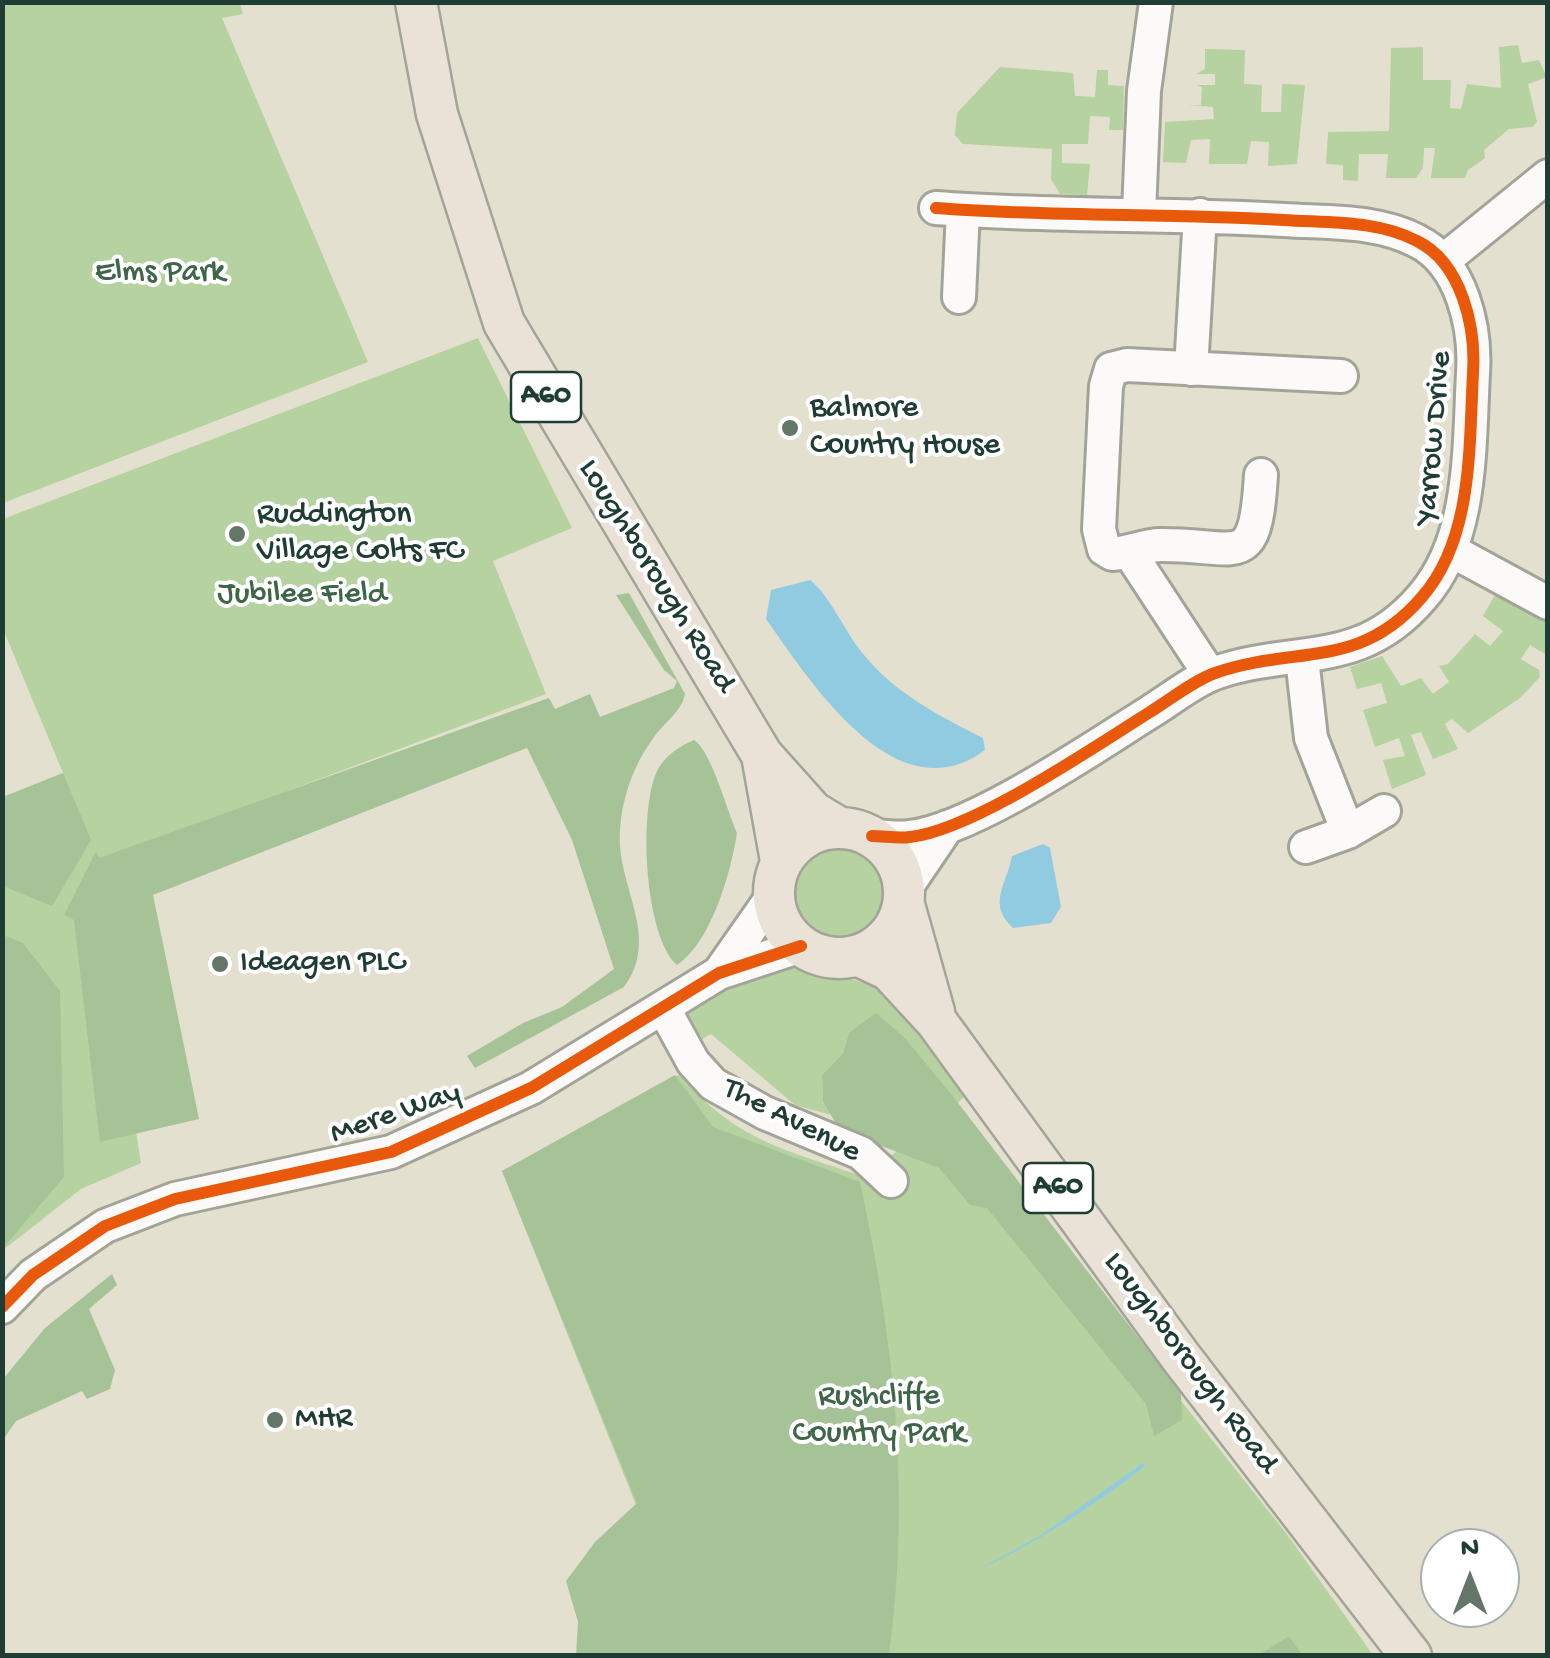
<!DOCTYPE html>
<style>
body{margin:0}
#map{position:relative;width:1550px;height:1658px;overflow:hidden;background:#e4e0cf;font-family:"Gochi Hand",sans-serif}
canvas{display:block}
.frame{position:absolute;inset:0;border:5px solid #1f3d34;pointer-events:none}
.north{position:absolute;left:1420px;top:1528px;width:100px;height:100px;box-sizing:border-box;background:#fff;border:2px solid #a5b1ae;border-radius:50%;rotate:0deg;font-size:28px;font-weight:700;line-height:40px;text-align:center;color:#1f3d34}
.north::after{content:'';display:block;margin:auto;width:35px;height:45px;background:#64766a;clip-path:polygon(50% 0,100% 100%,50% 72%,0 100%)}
</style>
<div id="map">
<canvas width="1550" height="1658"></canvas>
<div class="frame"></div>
<div class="north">N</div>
</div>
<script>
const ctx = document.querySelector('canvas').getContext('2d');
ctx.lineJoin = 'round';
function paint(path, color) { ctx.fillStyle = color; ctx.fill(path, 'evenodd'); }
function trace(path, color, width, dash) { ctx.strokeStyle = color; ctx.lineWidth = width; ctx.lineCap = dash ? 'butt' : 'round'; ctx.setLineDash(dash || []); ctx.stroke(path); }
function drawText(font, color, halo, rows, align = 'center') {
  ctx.font = font + ' "Gochi Hand",sans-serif'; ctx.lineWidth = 8; ctx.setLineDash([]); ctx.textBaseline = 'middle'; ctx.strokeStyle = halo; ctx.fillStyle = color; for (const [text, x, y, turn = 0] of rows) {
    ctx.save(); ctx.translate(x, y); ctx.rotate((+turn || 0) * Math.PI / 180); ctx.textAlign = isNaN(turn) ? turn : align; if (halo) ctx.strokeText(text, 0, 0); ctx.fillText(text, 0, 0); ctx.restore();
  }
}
paint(new Path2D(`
 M3 2 240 3 243 14 222 18 368 362 3 503Z
 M1518 45 1522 63 1539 60 1547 77 1528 84 1537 122 1532 127 1509 129 1484 150 1485 158 1468 170 1465 178H1431L1435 148H1424L1423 168 1416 178H1386L1388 154H1359L1358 181 1343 180V165L1326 164 1328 132 1389 131 1391 48 1423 47V80H1451L1450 108 1461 109 1467 84 1501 88 1499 47Z
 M1205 49 1245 50 1244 84 1262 85 1261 112H1281L1282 84 1305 85 1297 164 1268 166 1269 142 1251 141 1247 164H1209L1210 139 1191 140 1186 163 1163 162 1165 122 1214 119 1213 107 1188 105H1201L1202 87 1196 85H1215V74H1196L1205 69Z
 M1000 67 1073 73 1075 96 1095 97 1097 70H1108V85L1124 86 1123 130H1109L1110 117 1090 116 1088 144H1062V163L1090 164 1087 195 1060 194 1051 179 1052 149 963 144 955 135 957 113Z
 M478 338 572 528 493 561 546 694 93 864 141 1163 81 1189 3 1250V797L63 773 3 629V519Z
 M1497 591 1547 618V655L1530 645 1521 659 1539 670 1540 677 1520 698 1468 733 1452 719 1445 724 1458 749 1433 759 1421 732 1411 735 1426 775 1392 789 1383 760 1405 756 1399 738 1375 747 1363 710 1387 703 1381 683 1357 689 1350 667 1382 656 1401 686 1421 678 1433 694 1449 682 1439 666 1448 664 1475 634 1490 646 1503 631 1483 616Z
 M790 893a50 50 0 1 1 100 0a50 50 0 1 1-100 0Z
 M800 964 881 988 966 1094 958 1103 907 1040 849 1033 843 1053 822 1075 823 1102 831 1115 795 1105 711 1034 694 1044 677 1014 760 966Z
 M679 1075C740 1143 782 1148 864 1177L950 1110 1286 1533 1373 1655H609L640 1515 502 1171Z`), '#b5d2a0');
paint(new Path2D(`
 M629 593 685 694C682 711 664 723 654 737 634 764 622 797 620 831 616 887 662 936 624 987L488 1061 475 1068 467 1056 523 1023 562 1007 614 969 572 840 527 748 153 895 199 1119 100 1142 74 920 64 915 96 851 99 858 549 698 555 709 590 694 600 717 674 688 677 681 664 670 616 595Z
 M694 740C711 750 727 811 737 833 731 872 711 943 677 965 644 936 638 807 658 769 666 755 680 746 694 740Z
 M63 773 91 840 52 906 3 886V797Z
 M3 935 23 943 60 991 64 1177 3 1248Z
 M876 1013 907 1040 952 1095 1181 1393 1182 1420 1154 1436 1146 1404 987 1208 970 1205 939 1168 840 1130 823 1102 822 1075 843 1053 849 1033Z
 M675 1075 713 1127 860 1182C894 1339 911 1495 889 1655H576L578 1622 566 1581 595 1542 637 1503 502 1171Z
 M112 1274 117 1285 89 1309 115 1370 110 1389 87 1399 82 1391 16 1421 3 1440V1379L45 1328Z
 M1289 1636 1302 1655H1259Z`), '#a5c397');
paint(new Path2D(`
 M810 580C829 594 846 634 864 655 896 694 938 715 983 738L985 750C896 817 810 681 766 619L771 590Z
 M1043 844 1050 848 1061 907 1051 923 1013 928C987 904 1006 886 1012 856Z
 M1143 1463 1145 1466C1092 1507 1037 1543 976 1571L1041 1535Z`), '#91cbe2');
const minor = new Path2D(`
 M1139 213 1144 91 1156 2
 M1443 261 1548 176
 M959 297 963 210
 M1191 369 1200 215
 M1261 475C1255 574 1240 544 1159 545 1143 546 1128 553 1112 554L1104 549 1099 529 1106 386 1111 369 1127 365 1341 376
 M1452 551 1548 603
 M1130 553 1210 675
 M1302 658 1311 738 1348 832
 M872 836C884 836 898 839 910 837 973 830 1094 747 1150 712 1171 699 1193 681 1215 673 1295 645 1359 671 1422 597 1473 539 1469 447 1473 373 1476 328 1462 263 1417 241 1377 220 1329 223 1284 220 1168 213 1052 217 936 208
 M1306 847 1348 832 1384 811
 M905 889 947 827
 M719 973 773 896
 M664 1009 693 1062 713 1084 765 1113 861 1153 891 1181
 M2 1307 33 1275 105 1226 175 1199 391 1152 531 1088 719 973 801 946`);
const major = new Path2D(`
 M416 2 437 114 504 323 762 755 813 812 838 827
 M762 755 781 861
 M774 893a65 65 0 1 1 130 0a65 65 0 1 1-130 0Z
 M904 905 934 1012
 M859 956 889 970 936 1021 1180 1356 1411 1656`);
trace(minor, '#a3a499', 38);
trace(major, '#a3a499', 45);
trace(minor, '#fbfaf8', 32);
trace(major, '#eae2d6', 40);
trace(new Path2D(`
 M872 836C884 836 898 839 910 837 973 830 1094 747 1150 712 1171 699 1193 681 1215 673 1295 645 1359 671 1422 597 1473 539 1469 447 1473 373 1476 328 1462 263 1417 241 1377 220 1329 223 1284 220 1168 213 1052 217 936 208
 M2 1307 33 1275 105 1226 175 1199 391 1152 531 1088 719 973 801 946`), '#e8590c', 12);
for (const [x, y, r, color] of [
 [790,428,10,"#64766a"],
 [237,534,10,"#64766a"],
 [220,964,10,"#64766a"],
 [275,1420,10,"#64766a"]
]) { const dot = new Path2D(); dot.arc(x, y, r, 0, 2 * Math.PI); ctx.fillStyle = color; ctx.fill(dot); trace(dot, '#fff', 4); }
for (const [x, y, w] of [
 [546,397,70],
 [1058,1188,70]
]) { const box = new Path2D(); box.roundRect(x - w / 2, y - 25, w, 50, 8); ctx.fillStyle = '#fff'; ctx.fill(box); trace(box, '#1f3d34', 2.5); }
drawText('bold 30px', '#1f3d34', null, [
 ["A60",546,397],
 ["A60",1058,1188]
]);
drawText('32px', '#406649', '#fff', [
 ["Elms Park",160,274],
 ["Jubilee Field",302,596],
 ["Rushcliffe",879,1398],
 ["Country Park",879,1435]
]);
drawText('32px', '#1f3d34', '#fff', [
 ["Balmore",810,410],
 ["Country House",810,447],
 ["Ruddington",257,516],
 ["Village Colts FC",257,553],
 ["Ideagen PLC",240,964],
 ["MHR",295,1420]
], 'left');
drawText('32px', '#1f3d34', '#fff', [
 ["Yarrow Drive",1436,438,-85],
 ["Loughborough Road",655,577,58],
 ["Mere Way",396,1115,-19],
 ["The Avenue",791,1122,27],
 ["Loughborough Road",1189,1364,53]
]);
</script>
